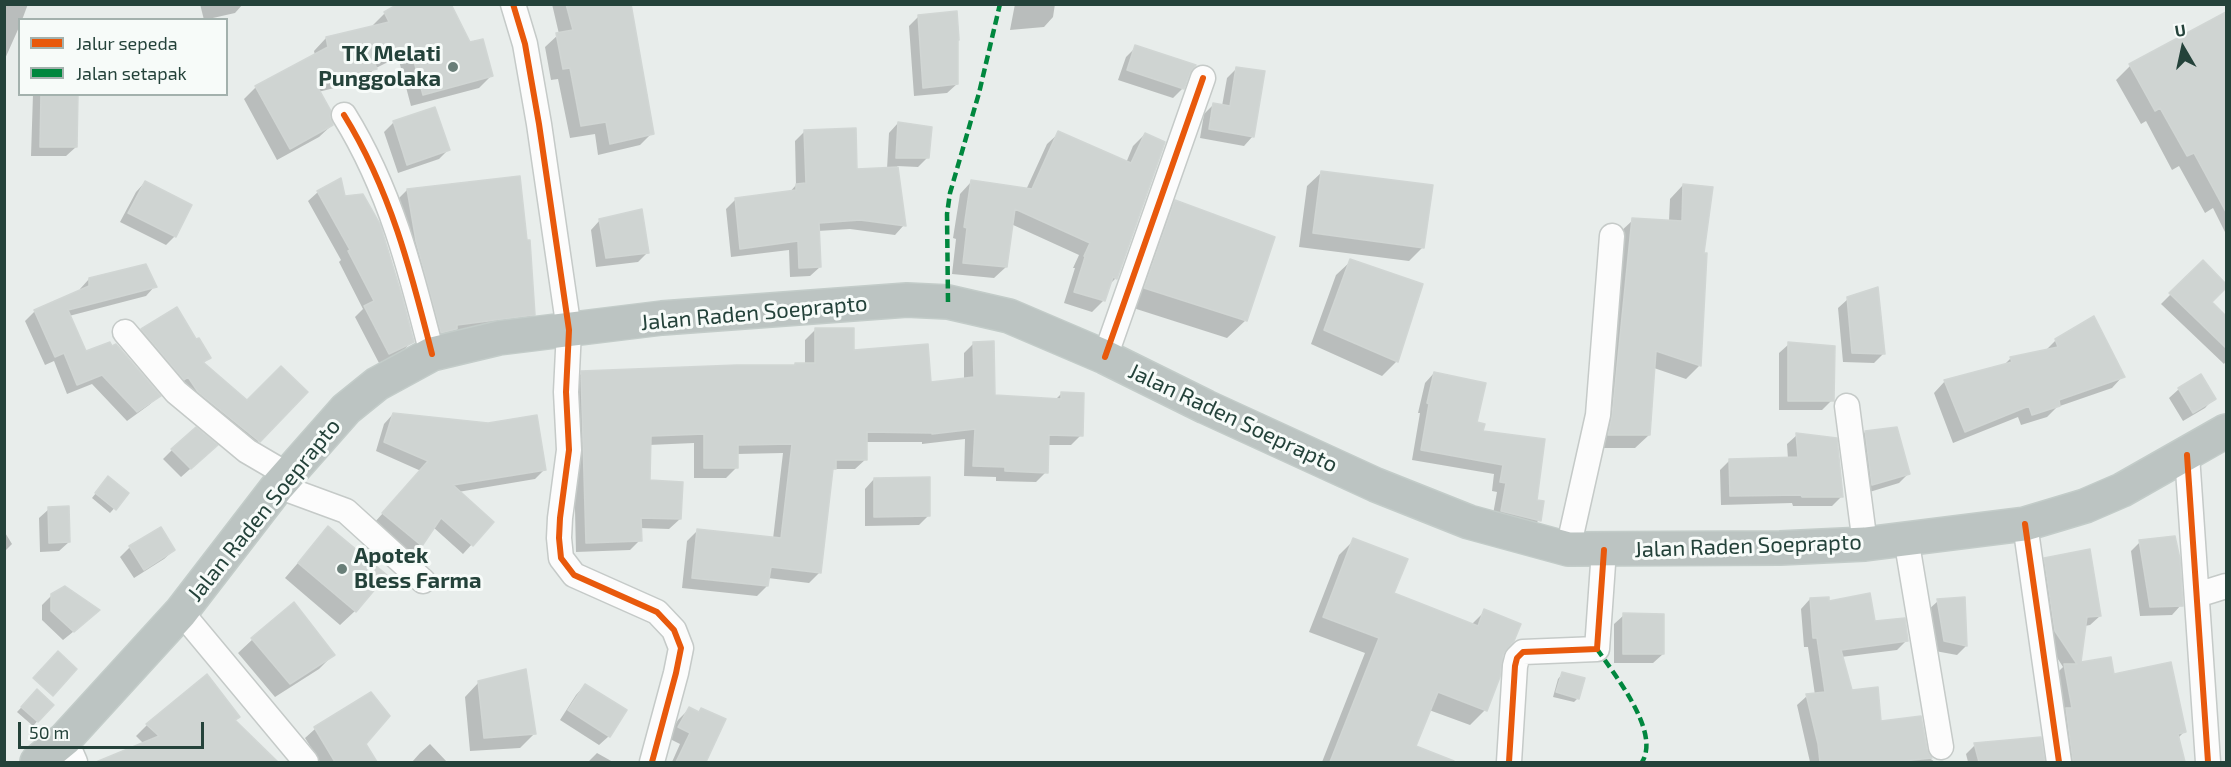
<!DOCTYPE html>
<style>
body{margin:0}
#map{position:relative;width:2231px;height:767px;overflow:hidden;background:#e8edeb;font-family:"Exo 2",sans-serif}
canvas{display:block}
.frame{position:absolute;inset:0;border:6px solid #24423a;pointer-events:none}
.legend{position:absolute;left:18px;top:18px;width:210px;height:78px;box-sizing:border-box;background:#f7fbf9;border:2px solid #a3b1ad;margin:0;padding:8px 10px;list-style:none;font-size:18px;color:#24423a}
.legend li{display:flex;align-items:center;gap:12px;height:30px}
.legend b{width:30px;border:2px solid #a3b1ad}
.north{position:absolute;left:2153px;top:18px;width:60px;height:60px;-webkit-text-stroke:4px #f7fbf9;paint-order:stroke;rotate:351deg;font-size:16px;font-weight:700;line-height:24px;text-align:center;color:#24423a}
.north::after{content:'';display:block;margin:auto;width:21px;height:27px;background:#24423a;clip-path:polygon(50% 0,100% 100%,50% 72%,0 100%)}
.scale{position:absolute;left:18px;top:722px;width:186px;height:27px;box-sizing:border-box;border:3px solid #24423a;border-top:0;padding-left:8px;font-size:18px;line-height:21px;white-space:nowrap;color:#24423a;-webkit-text-stroke:4px #f7fbf9;paint-order:stroke}
</style>
<div id="map">
<canvas width="2231" height="767"></canvas>
<div class="frame"></div>
<ul class="legend">
<li><b style="height:8px;background:#e8590c"></b>Jalur sepeda</li>
<li><b style="height:8px;background:#00873e"></b>Jalan setapak</li>
</ul>
<div class="north">U</div>
<div class="scale">50 m</div>
</div>
<script>
const ctx = document.querySelector('canvas').getContext('2d');
ctx.lineJoin = 'round';
function paint(path, color) { ctx.fillStyle = color; ctx.fill(path, 'evenodd'); }
function trace(path, color, width, dash) { ctx.strokeStyle = color; ctx.lineWidth = width; ctx.lineCap = dash ? 'butt' : 'round'; ctx.setLineDash(dash || []); ctx.stroke(path); }
function drawText(font, color, halo, rows, align = 'center') {
  ctx.font = font + ' "Exo 2",sans-serif'; ctx.lineWidth = 6; ctx.setLineDash([]); ctx.textBaseline = 'middle'; ctx.strokeStyle = halo; ctx.fillStyle = color; for (const [text, x, y, turn = 0] of rows) {
    ctx.save(); ctx.translate(x, y); ctx.rotate((+turn || 0) * Math.PI / 180); ctx.textAlign = isNaN(turn) ? turn : align; if (halo) ctx.strokeText(text, 0, 0); ctx.fillText(text, 0, 0); ctx.restore();
  }
}
paint(new Path2D(`
 M4 4H28L22 20H20V25L4 61Z
 M200 4H243L235 13 204 20Z
 M552 4H627L652 133 640 145 598 155 595 134 570 138 558 79 551 80 545 47 559 34Z
 M1015 4H1055L1053 17 1044 27 1010 30Z
 M385 13 469 44 491 76 479 88 411 106 398 57 374 69 363 81 318 92 332 125 319 137 277 160 244 99 256 87 315 55 314 51 326 38 374 27 373 25Z
 M2226 13V234L2213 208 2205 213 2179 166 2172 170 2146 121 2141 124 2116 80 2130 66Z
 M919 16 957 84 947 93 914 96 909 26Z
 M1136 47 1188 72 1183 88 1173 98 1118 80 1126 57Z
 M1236 69 1253 136 1244 146 1200 138 1204 114 1214 104 1222 106 1227 78Z
 M33 94H77L76 147 66 156H31Z
 M434 109 448 150 439 159 398 173 384 132 393 123Z
 M898 123 928 157 918 167 897 166 904 225 895 235 850 229 818 231 820 267 810 276 790 277 789 250 731 257 726 209 735 200 789 193 796 185 795 141 804 132 856 170 887 169 889 133Z
 M1059 133 1126 163 1133 146 1145 134 1116 278 1108 286 1104 300 1092 312 1064 303 1075 268H1073L1079 255 1011 224 1006 267 994 278 952 274 956 239 953 238 960 194 971 182 1026 190 1047 144Z
 M1322 172 1423 247 1409 261 1299 247 1307 186Z
 M145 182 175 236 166 245 120 222 136 192Z
 M1683 185 1703 254H1706L1699 366 1686 379 1654 368 1649 435 1635 448H1596L1619 233 1633 220 1669 221 1670 199Z
 M407 190 533 314 522 325 430 343 396 201Z
 M318 192 344 198 412 341 403 351 379 363 355 317 363 309 339 262 341 260 308 201Z
 M1176 202 1246 320 1227 338 1127 306 1157 220Z
 M600 220 648 252 638 262 596 267 591 230Z
 M1351 261 1421 285 1396 362 1382 376 1311 344 1336 275Z
 M2203 262 2226 286 2210 302 2226 318V361L2224 364 2161 304Z
 M89 279 155 286 146 296 69 316 86 353 159 396 149 405 127 421 92 384 67 394 54 361 45 365 25 321 35 311 80 291V289Z
 M1848 299 1884 353 1874 363 1843 362 1838 308Z
 M142 330 196 341 209 357 203 364 247 402 306 393 247 453 131 342Z
 M815 330 853 351 930 384 964 380V353L974 343 994 397 1055 400 1061 394 1081 435 1071 445H1047L1046 472 1036 482 996 481V477L964 476 965 439 922 444V442H866V459L855 469H834L832 471 820 572 809 583 768 578 767 586 757 596 682 588 687 541 697 531 773 539 783 453 737 454V467L726 478H694V443L649 445 648 482 680 519 669 529 640 528V540L630 550 576 552 572 383 582 373 793 367 795 364H805V340Z
 M2056 340 2123 376 2112 388 2057 407 2047 417 2021 425 2018 417 1953 443 1934 393 1945 381 2003 366 2011 358 2045 351Z
 M1789 344 1832 400 1822 410H1779V353Z
 M1434 373 1535 501 1539 520 1530 529 1492 520 1497 492 1492 491 1494 474 1412 460 1420 413H1418L1425 383Z
 M2179 389 2214 398 2205 408 2183 421 2169 398Z
 M393 414 545 469 535 479 458 492 492 522 463 554 433 527 412 554 374 523 421 471 376 451 384 424Z
 M1865 432 1908 474 1899 483 1863 494 1856 441Z
 M1797 435 1842 496 1832 506H1793L1792 503 1721 505 1720 470 1730 460 1788 459 1787 444Z
 M172 450 206 455 181 477 163 459Z
 M874 479 928 516 919 525 865 526V489Z
 M104 483 127 494 110 513 92 498Z
 M49 509 69 542 59 551 40 552 39 518Z
 M328 528 355 611 340 625 285 578Z
 M4 531 12 544 4 552Z
 M1354 540 1392 594 1471 625 1485 611 1502 654 1485 710 1470 725 1429 710 1414 747 1443 758 1442 762H1322L1365 653 1309 632 1339 555Z
 M2140 542 2181 605 2172 615 2140 616 2131 551Z
 M130 547 174 550 164 559 134 578 120 557Z
 M2045 559 2100 616 2090 625 2085 626 2079 663 2113 676 2184 732 2178 738 2184 762H2063L2055 675 2063 667 2046 640 2035 569Z
 M52 595 89 619 63 640 42 620V605Z
 M1810 599 1828 603 1874 623 1907 640 1897 650 1841 657 1851 691 1880 723 1935 762H1954H1810L1797 705 1807 696 1815 695 1808 647H1804L1801 609Z
 M1963 599 1966 646 1957 655 1935 651 1928 610 1938 601Z
 M1624 615 1663 654 1653 663H1614V624Z
 M253 639 333 655 319 669 275 697 238 653Z
 M1562 674 1578 698 1574 702 1553 697 1558 679Z
 M479 682 534 734 520 748 470 751 465 697Z
 M585 685 609 736 599 745 560 720 576 695Z
 M37 691 52 705 33 726 17 712Z
 M370 694 364 744 375 762H320L305 738 315 729Z
 M689 709 697 713 701 709 724 720 705 762H672L680 744 668 738 678 720Z
 M233 721 276 762H113L123 752 144 744 136 736 147 725Z
 M2040 738 2044 762H1968L1966 754 1975 745Z
 M430 744 447 762H412L420 753Z
 M597 753 613 762H588Z`), '#0003');
const building = new Path2D(`
 M398 4H451L470 42 483 39 493 76 423 95 410 46 375 64 377 69 316 84 331 111 330 116 333 125 290 149 255 86 328 47 326 37 389 22 384 12Z
 M566 4H631L654 134 610 144 606 122 581 126 570 68 563 69 556 33 573 30Z
 M957 11 959 40H958V84L923 88 918 15Z
 M2226 12V212L2194 153 2187 156 2160 108 2155 111 2129 64Z
 M1135 45 1196 65 1190 73 1184 89 1127 70Z
 M1236 67 1265 71 1254 137 1209 129 1213 103 1230 106Z
 M41 94H78L77 147H40Z
 M435 107 450 150 407 165 393 121Z
 M898 122 932 127 929 158H896Z
 M856 128 857 169 898 167 906 226 860 220 819 223 821 267 799 268 798 241 740 249 735 198 796 190V184L806 183 804 130Z
 M1058 131 1131 163 1145 133 1165 142 1117 279 1113 277 1105 301 1074 292 1085 257 1084 256 1090 243 1015 209 1007 267 963 263 967 228 964 227 971 180 1032 189Z
 M1321 171 1433 185 1424 248 1313 233Z
 M520 176 527 240H530L535 315 457 325V329L441 333 416 241 407 189Z
 M341 178 345 196 363 194 380 224 402 296 414 342 389 354 364 306 374 301 348 251 350 250 317 191Z
 M145 181 192 205 176 237 128 213Z
 M1683 184 1713 187 1704 253H1707L1701 366 1656 351 1650 435H1608L1612 416 1632 218 1682 221Z
 M1175 200 1275 237 1247 321 1144 288Z
 M642 209 649 253 606 258 599 219Z
 M1350 259 1423 284 1398 362 1324 330Z
 M2203 260 2226 284V288L2212 302 2226 316V348L2169 293Z
 M146 264 157 287 68 310 86 351 110 342 112 346 116 344 161 396 137 412 102 375 77 385 64 353 55 357 34 310 89 286V278Z
 M1878 287 1885 354 1852 353 1847 297Z
 M177 307 196 339 199 338 211 358 203 362 247 400 281 366 308 392 260 442 198 392 188 377 184 380 141 329Z
 M2094 316 2125 377 2059 400 2060 406 2032 415 2029 406 1965 432 1944 380 2012 362 2010 357 2058 347 2055 339Z
 M815 328H854V350L928 344 931 382 974 377 973 342 994 341 995 395 1061 399V392L1084 393 1083 436 1049 435 1048 473 1005 471V467L973 466 975 429 932 434V433L867 432V460H836V469H833L821 573 771 567 768 586 692 578 697 529 781 538 792 444 738 445V468H704V434L651 436 650 480 683 482 681 519 641 518 642 541 586 543 581 371 737 365H795V363H815Z
 M1788 342 1835 346 1834 401H1788Z
 M1434 372 1486 383 1477 422 1485 424 1483 431 1545 439 1537 500 1544 501 1541 521 1501 511 1506 483 1500 482 1503 465 1421 450 1429 404 1427 403Z
 M2201 374 2216 399 2193 413 2178 388Z
 M393 413 488 423 537 415 546 470 453 485 494 522 473 546 441 518 422 546 382 513 428 461 384 442Z
 M196 427 218 445 191 469 171 449Z
 M1897 427 1910 474 1872 485 1865 431Z
 M1796 433 1837 438 1843 497H1802L1801 495 1730 496 1729 459 1798 457Z
 M108 476 129 493 116 510 95 493Z
 M930 477V516L874 517V478Z
 M69 506 70 542 49 543 48 507Z
 M328 526 387 575 356 612 298 563Z
 M161 527 175 550 144 570 129 546Z
 M2175 536 2180 559 2183 606 2150 607 2139 540Z
 M1353 538 1408 559 1394 593 1478 626 1484 609 1521 624 1514 641 1503 655 1500 677 1487 711 1438 692 1416 746 1454 761V762H1330L1379 638 1323 617Z
 M2090 549 2101 616 2087 617 2081 662 2111 657 2114 674 2171 662 2186 732 2178 734 2185 762H2073L2066 708H2072L2064 664H2077L2055 631 2044 558Z
 M65 586 100 610 74 632 51 611V594Z
 M1870 593 1875 621 1905 618 1908 641 1841 650 1852 690 1878 687 1881 721 1921 716 1927 749 1932 758 1893 762H1820L1818 744 1806 694 1825 692 1817 638H1813L1810 598 1829 597V601Z
 M1965 597 1967 646 1944 641 1937 599Z
 M294 602 335 655 290 684 251 638Z
 M1623 613 1664 614V654H1623Z
 M58 651 77 669 53 696 33 678Z
 M526 669 536 734 484 738 478 681Z
 M1562 672 1585 678 1579 699 1556 692Z
 M207 674 240 717 235 720 278 762H96L159 736 146 724Z
 M585 684 627 710 610 737 568 710Z
 M37 689 54 705 38 722 21 707Z
 M371 692 390 716 366 744 377 762H335L314 727Z
 M689 707 699 712 701 708 726 719 706 762H676L690 733 678 727Z
 M2041 737 2045 762H1979L1974 743Z`);
paint(building, '#cfd4d2');
trace(building, '#d1d6d4', 1.5);
const minor = new Path2D(`
 M513 4 525 44 539 124 569 330 566 392 569 450 560 518 559 538 561 558 574 575 657 612 674 630 681 648 676 673 652 762
 M344 115C390 189 411 271 432 354
 M125 332 176 392 247 451 288 475
 M1105 357 1203 78
 M1847 406 1865 544
 M2187 455 2208 762
 M278 486 346 511 423 581
 M2025 524 2059 762
 M1906 538 1941 747
 M1568 549 1598 415 1612 236
 M2197 595 2226 586
 M181 612 306 762
 M65 739 75 762
 M1509 762 1515 666 1517 658 1523 652 1597 649 1604 550`);
const highway = new Path2D(`
 M37 762 65 739 181 612 278 486 346 409 377 384 432 354 499 338 662 318 907 300 948 302 1009 316 1105 357 1206 407 1376 485 1469 522 1568 549 1780 548 1865 544 2025 524 2085 506 2122 490 2226 431`);
trace(minor, '#c5cac8', 27);
trace(highway, '#c3ccc9', 36);
trace(minor, '#fcfcfc', 24);
trace(highway, '#bcc4c2', 33);
trace(new Path2D(`
 M948 302 947 214 950 193 979 93 1000 4
 M1597 649C1614 674 1661 732 1642 762`), '#00873e', 4.5, [9, 4.5]);
trace(new Path2D(`
 M513 4 525 44 539 124 569 330 566 392 569 450 560 518 559 538 561 558 574 575 657 612 674 630 681 648 676 673 652 762
 M344 115C390 189 411 271 432 354
 M1105 357 1203 78
 M2187 455 2208 762
 M2025 524 2059 762
 M1509 762 1515 666 1517 658 1523 652 1597 649 1604 550`), '#e8590c', 6);
for (const [x, y, r, color] of [
 [453,67,6,"#697e78"],
 [342,569,6,"#697e78"]
]) { const dot = new Path2D(); dot.arc(x, y, r, 0, 2 * Math.PI); ctx.fillStyle = color; ctx.fill(dot); trace(dot, '#f7fbf9', 2); }
drawText('bold 22px', '#24423a', '#f7fbf9', [
 ["TK Melati",441,54],
 ["Punggolaka",441,79],
 ["Apotek",354,556,"left"],
 ["Bless Farma",354,581,"left"]
], 'right');
drawText('22px', '#24423a', '#f7fbf9', [
 ["Jalan Raden Soeprapto",754,313,-5],
 ["Jalan Raden Soeprapto",1233,418,25],
 ["Jalan Raden Soeprapto",264,510,-51],
 ["Jalan Raden Soeprapto",1748,546,-2]
]);
</script>
